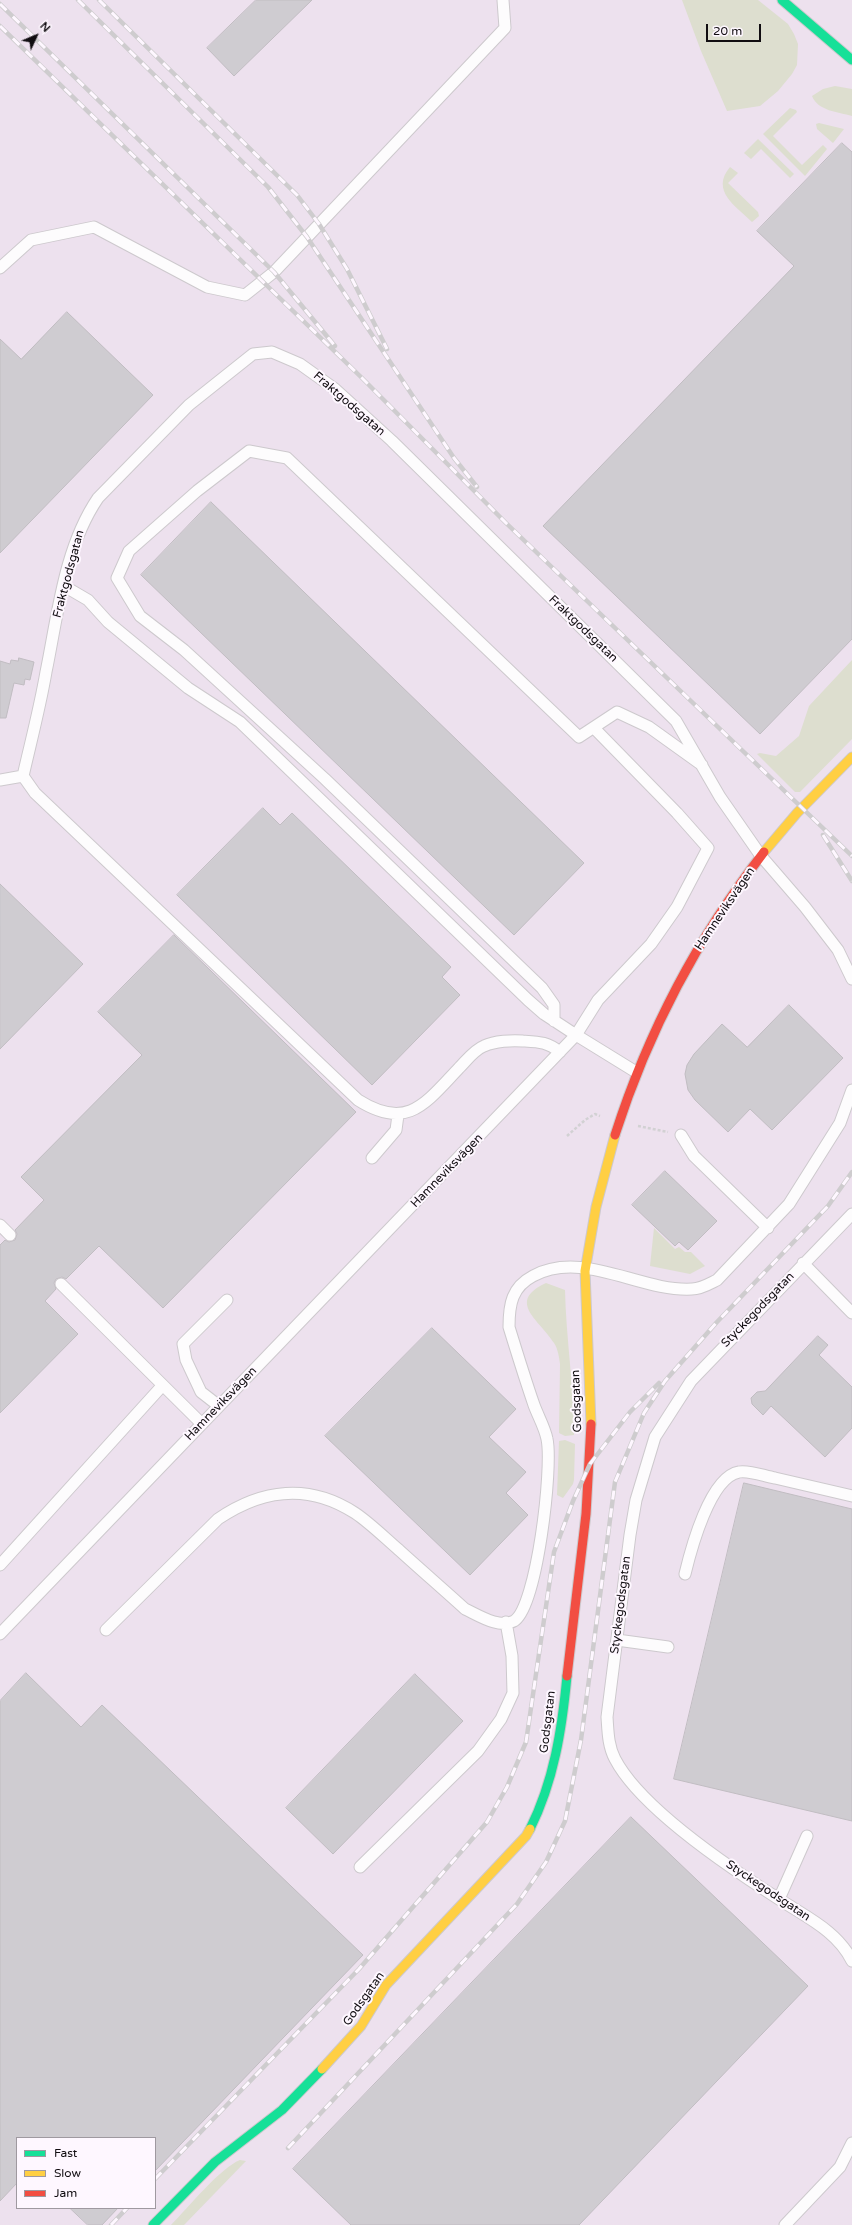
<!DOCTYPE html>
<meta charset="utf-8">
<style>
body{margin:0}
#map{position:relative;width:852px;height:2225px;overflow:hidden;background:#f1ebf1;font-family:"Varela Round",sans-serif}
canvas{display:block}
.legend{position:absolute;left:16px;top:2137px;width:140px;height:72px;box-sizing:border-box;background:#fef7ff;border:1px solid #9f99a0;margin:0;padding:5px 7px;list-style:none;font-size:12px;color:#110d11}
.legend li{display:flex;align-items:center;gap:8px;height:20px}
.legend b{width:20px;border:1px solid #9f99a0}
.north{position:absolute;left:16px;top:16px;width:40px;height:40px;-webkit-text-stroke:3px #fef7ff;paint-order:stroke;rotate:46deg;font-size:11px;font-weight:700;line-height:16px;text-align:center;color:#110d11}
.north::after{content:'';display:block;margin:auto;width:14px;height:18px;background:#110d11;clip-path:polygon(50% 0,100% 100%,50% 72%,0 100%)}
.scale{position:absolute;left:706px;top:24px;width:55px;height:18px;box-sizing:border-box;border:2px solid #110d11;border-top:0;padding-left:5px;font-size:12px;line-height:14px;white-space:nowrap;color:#110d11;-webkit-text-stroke:3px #fef7ff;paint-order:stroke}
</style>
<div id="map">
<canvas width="852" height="2225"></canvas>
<ul class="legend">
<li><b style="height:5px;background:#16e098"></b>Fast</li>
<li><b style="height:5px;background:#ffcf43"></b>Slow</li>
<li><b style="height:5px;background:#f24e42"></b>Jam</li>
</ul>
<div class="north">N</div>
<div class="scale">20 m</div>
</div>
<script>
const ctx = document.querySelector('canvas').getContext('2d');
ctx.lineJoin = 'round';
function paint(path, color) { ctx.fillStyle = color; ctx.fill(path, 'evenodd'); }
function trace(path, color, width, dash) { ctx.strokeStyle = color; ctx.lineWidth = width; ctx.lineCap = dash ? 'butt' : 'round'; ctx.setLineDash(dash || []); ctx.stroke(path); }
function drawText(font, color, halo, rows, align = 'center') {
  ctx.font = font + ' "Varela Round",sans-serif'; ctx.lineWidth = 4; ctx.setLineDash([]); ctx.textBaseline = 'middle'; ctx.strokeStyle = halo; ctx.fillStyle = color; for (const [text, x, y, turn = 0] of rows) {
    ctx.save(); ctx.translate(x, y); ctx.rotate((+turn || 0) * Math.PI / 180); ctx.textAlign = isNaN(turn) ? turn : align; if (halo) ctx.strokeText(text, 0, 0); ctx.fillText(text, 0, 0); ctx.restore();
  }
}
paint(new Path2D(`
 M0 0H852V2225H0ZM17 2138H155V2208H17Z`), '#ede1ee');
paint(new Path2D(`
 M682 0H758L788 24 794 34 798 44 797 65 792 74 778 91 760 106 727 111 701 51Z
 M835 86 852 89V116C838 112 818 111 812 96L823 89Z
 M790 108 796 110 797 112 773 136 802 165 823 145 827 149 805 176 763 134Z
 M819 123 844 129 833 143 817 129 816 124Z
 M758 139 794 174 790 178 761 149 751 159 744 153Z
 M730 167 738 173 728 183 758 212 759 216 752 222C736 206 710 191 730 167Z
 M852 660V739L800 792H795L757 754 760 753 776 756 799 736 809 706Z
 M654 1228 675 1249 679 1247 685 1252H691L705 1266 690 1274 650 1266Z
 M546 1283 565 1290C566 1338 574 1386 574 1435L565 1436 559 1433 560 1364C559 1357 558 1349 554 1343 541 1321 505 1302 546 1283Z
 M565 1440 575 1444 574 1480 573 1484 563 1498 557 1495 559 1441Z
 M240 2160 246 2161 184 2225H171C188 2208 220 2168 240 2160Z`), '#dddecf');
const building = new Path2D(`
 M256 0H312L234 76 207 48Z
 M842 143 852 152V639L760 734 543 526 794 266 757 231Z
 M67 312 153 395 0 553V339L21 359Z
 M211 502 584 863 514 935 141 575Z
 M19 658 34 662 30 680 25 679 24 685 14 683 6 718H0V661L10 664 11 660 18 661Z
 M263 808 280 825 292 813 451 967 442 977 460 995 372 1085 177 895Z
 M0 884 83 964 0 1049Z
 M174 935 356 1112 163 1308 99 1246 66 1279 62 1277 56 1279 54 1283 56 1289 45 1301 78 1334 0 1413V1245L5 1240 9 1242 15 1240 17 1234 15 1230 44 1200 21 1177 142 1055 98 1012Z
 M789 1005 843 1058 772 1130 750 1109 728 1132 695 1100 688 1090 685 1074 687 1065 694 1054 722 1024 747 1047Z
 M665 1171 717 1221 688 1250 679 1242 675 1246 632 1205Z
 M432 1328 516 1409 489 1437 526 1472 506 1493 528 1515 470 1575 325 1436Z
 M818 1336 828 1345 819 1355 852 1387V1428L825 1457 771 1406 763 1415 752 1404 751 1398 757 1392 765 1391Z
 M744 1483 852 1509V1821L674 1779Z
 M26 1673 81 1727 102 1705 363 1955 155 2171V2138H17V2183L0 2201V1701Z
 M415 1674 463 1721 333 1854 286 1808Z
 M631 1817 808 1986 579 2225H351L293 2169Z
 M70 2208H118L102 2225H88Z`);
paint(building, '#cfccd1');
trace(building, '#c1bdc2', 1);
const lane = new Path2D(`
 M0 268 31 240 94 227 207 287 245 295 274 272 505 28 503 0
 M64 586 88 600 108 622 188 688 240 722 528 1000 544 1014 576 1035 598 1000 651 944 677 907 708 848 677 813 594 728
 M23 776C31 741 40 707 46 672 58 614 64 548 98 498L189 405 253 354 272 352 300 364 335 389 392 441 676 721 720 797 761 856 805 907 838 950 852 979
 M23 776 35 793 358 1100C407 1131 425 1104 459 1068 467 1060 474 1050 484 1046 495 1041 512 1040 523 1041 540 1042 547 1042 560 1052
 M0 780 23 776
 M554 1021V1005L542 988 325 779 184 650 140 616 117 578 129 551 197 491 249 451 287 458 579 737 617 712 649 727 702 765
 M681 1135 694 1156 768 1228
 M372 1158 396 1130 398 1115
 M852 1214 691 1381 655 1437 636 1500 630 1535 607 1717C608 1731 608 1746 615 1759 641 1809 733 1870 782 1901 808 1918 838 1932 852 1961
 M0 1225 10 1235
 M803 1263 852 1313
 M61 1284 202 1424
 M219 1406 201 1392 186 1360 183 1344 227 1300
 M0 1565 162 1386
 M685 1574C691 1549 710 1477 739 1472 749 1470 764 1476 775 1478 800 1484 826 1490 852 1496
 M106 1630 218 1519C262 1489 309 1483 355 1513 370 1523 385 1538 399 1550 421 1570 443 1589 465 1609 478 1615 499 1629 514 1621 537 1607 553 1467 547 1439 545 1428 538 1416 534 1405 525 1379 517 1353 509 1327 509 1304 512 1287 533 1276 583 1249 640 1292 692 1289 701 1289 709 1284 717 1280L789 1204 840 1123 852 1090
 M0 1634 576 1035 636 1072
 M617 1640 668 1647
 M360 1867 478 1751 501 1719 513 1693 512 1656 506 1622
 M779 1899 807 1836
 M785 2225 840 2167 852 2143`);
const fast = new Path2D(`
 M782 0 852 60
 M530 1829C554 1781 562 1729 567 1676
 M153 2225 215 2162 282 2110 322 2069`);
const slow = new Path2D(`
 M764 852 797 813 852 757
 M591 1424 585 1271 596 1207 615 1135
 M322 2069 361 2026 386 1985 526 1836 530 1829`);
const jam = new Path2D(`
 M615 1135C648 1032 697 938 764 852
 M567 1676 586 1514 591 1424`);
trace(lane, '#cdc9cd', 13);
trace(fast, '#cdc9cd', 11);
trace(slow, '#cdc9cd', 11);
trace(jam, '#cdc9cd', 11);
trace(new Path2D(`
 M638 1126 668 1132
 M567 1136 585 1120 595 1114 600 1116`), '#d2d1d3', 2.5, [3, 2]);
trace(lane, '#fdfcfd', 11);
trace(fast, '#16e098', 9);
trace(slow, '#ffcf43', 9);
trace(jam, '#f24e42', 9);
const rail = new Path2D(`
 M78 0 268 187 307 237 454 458 477 487
 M99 0 297 195 319 224 347 269 387 349
 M0 4 274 272 335 346
 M0 26 362 378 506 523 852 856
 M823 835 852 881
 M288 2148 517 1904 546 1862 565 1821 581 1740 615 1482 644 1413 665 1381 717 1322 828 1206 852 1172
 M155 2179 359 1969 487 1822 507 1787 526 1742 554 1552 573 1501 590 1464 630 1412 659 1383
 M111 2225 127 2208`);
trace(rail, '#ceccce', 4.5);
trace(rail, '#fef7ff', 3, [9]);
drawText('12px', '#110d11', '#fef7ff', [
 ["Fraktgodsgatan",349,404,41],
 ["Fraktgodsgatan",69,574,-75],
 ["Fraktgodsgatan",583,629,44],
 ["Hamneviksvägen",725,909,-56],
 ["Hamneviksvägen",447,1171,-46],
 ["Styckegodsgatan",758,1310,-46],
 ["Godsgatan",577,1401,-92],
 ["Hamneviksvägen",221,1404,-46],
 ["Styckegodsgatan",621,1605,-83],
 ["Godsgatan",548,1722,-83],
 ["Styckegodsgatan",768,1891,34],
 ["Godsgatan",364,1999,-55]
]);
</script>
